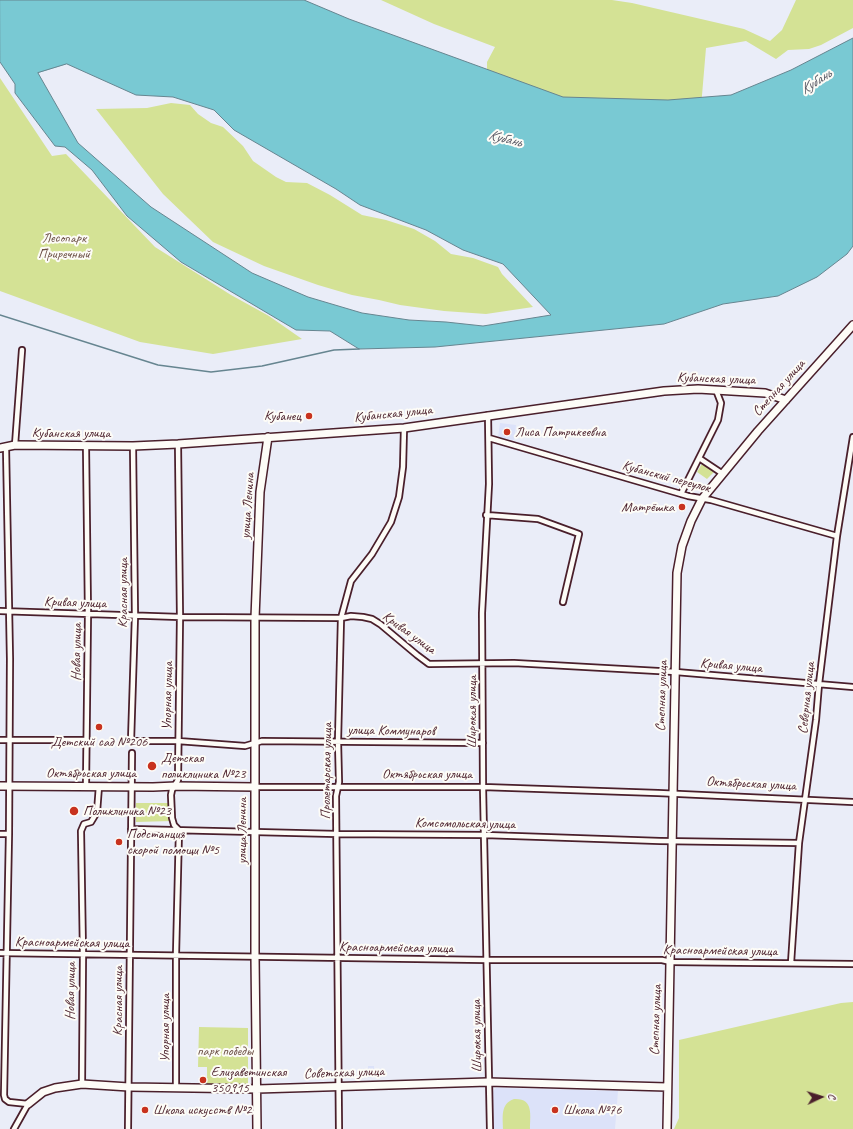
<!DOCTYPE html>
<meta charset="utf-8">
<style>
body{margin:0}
#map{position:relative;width:853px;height:1129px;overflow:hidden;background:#eaedf8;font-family:Caveat,sans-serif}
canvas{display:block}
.north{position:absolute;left:801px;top:1077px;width:40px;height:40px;-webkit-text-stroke:3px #fdfcf7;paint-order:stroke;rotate:86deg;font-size:11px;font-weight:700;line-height:16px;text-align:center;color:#4a1f2b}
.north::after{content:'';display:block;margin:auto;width:14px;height:18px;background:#4a1f2b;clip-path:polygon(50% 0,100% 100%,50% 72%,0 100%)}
</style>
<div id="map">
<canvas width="853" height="1129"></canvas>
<div class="north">С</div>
</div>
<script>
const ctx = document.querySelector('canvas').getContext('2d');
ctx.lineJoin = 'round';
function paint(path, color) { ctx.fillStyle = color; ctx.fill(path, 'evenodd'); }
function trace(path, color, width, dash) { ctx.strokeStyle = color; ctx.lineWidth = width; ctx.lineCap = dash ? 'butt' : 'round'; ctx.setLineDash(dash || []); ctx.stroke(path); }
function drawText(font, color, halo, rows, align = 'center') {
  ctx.font = font + ' Caveat,sans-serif'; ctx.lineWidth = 4; ctx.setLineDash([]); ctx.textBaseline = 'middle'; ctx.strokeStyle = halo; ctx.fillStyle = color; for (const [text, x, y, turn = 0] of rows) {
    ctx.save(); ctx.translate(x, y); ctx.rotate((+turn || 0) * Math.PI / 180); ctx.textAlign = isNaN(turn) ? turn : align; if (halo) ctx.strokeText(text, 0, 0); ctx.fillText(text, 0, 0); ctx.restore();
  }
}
paint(new Path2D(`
 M500 423 516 425 514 440 498 438Z
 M368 1066H374V1077L368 1078Z
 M496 1088 618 1091 615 1129H494L493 1091Z`), '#dce2f9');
paint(new Path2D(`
 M381 0H612L632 3 744 29 770 41 782 30 796 0H853V28L821 45 809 49 788 50 776 59 746 41 706 48 701 107 568 104 487 78V62L495 47 434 24Z
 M0 78 52 156 66 154 155 247 231 295 269 316 302 339 213 354 140 342 0 291Z
 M171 103 190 105 198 114 211 123 223 127 243 146 253 161 276 177 286 182 307 183 330 195 362 215 386 220 414 229 435 241 451 254 473 258 498 267 502 274 533 307 486 314 444 311 400 305 379 300 352 295 318 285 264 266 213 242 163 194 96 109 147 108Z
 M703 462 715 471 707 479 697 472Z
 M136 803H171V821L136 822Z
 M853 1002V1129H674L679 1118V1040L841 1003Z
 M199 1027 248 1028V1086L207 1084V1067H198Z
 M514 1099C534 1098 530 1115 530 1129H503C503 1117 500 1104 514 1099Z`), '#d4e295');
const water = new Path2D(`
 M0 0H304L349 19 563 97 668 100 731 95 791 70 853 38V246L847 254 817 277 778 296 723 304 664 324 435 347 359 349 330 331 296 330 181 262 127 216 92 170 65 147 55 146 15 93V84L0 62ZM67 64 136 95 173 97 214 110 234 130 336 189 360 205 426 230 463 250 503 264 551 315 483 326 446 322 409 320 362 313 308 297 252 273 151 207 78 143 38 73Z`);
paint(water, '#79c9d3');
trace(water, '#668590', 1);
trace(new Path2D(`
 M0 315 158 365 211 372 262 366 334 350 359 349`), '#668590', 1.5);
const street = new Path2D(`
 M488 415 489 484 482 613 483 787 490 1129
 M489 438 688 496 711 500 837 536
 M15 445 22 350
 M86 446 88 614 86 786
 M133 446 135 616 131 741H178L245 746 262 741 483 743
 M6 447 10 659 9 834 4 1095 5 1099 9 1102 28 1104 14 1129
 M699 458 723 474
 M681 494 718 420 721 403 716 390
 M486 515 538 519 579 534 563 602
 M0 611 180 617 341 618 351 616 363 617 372 619 380 624 417 655 429 664 514 663 676 672 853 687
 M0 740H86
 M255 787H483L658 793 853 802
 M131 829 337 834 485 835 660 841 799 843
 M0 834H9
 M0 953 486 960H662L671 962 853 964
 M791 963 799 843 816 720 819 684 837 536 853 437
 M82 1084 83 954 81 831 84 824 91 822 97 812 99 786
 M176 1087V955L179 830 174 825 172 818 171 795 172 790 178 780 180 617 178 444
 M128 1129 132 753
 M339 1129 336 796 339 782 338 741 341 618 351 581 372 554 391 522 399 497 403 467 404 428`);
const secondary = new Path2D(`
 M0 448 15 445 133 446 178 444 404 428 664 391 698 389 765 393 786 400
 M0 786 153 787 176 786 255 787
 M28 1104 43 1092 55 1088 82 1084 129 1087 257 1089 488 1082 667 1087
 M257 1129 255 956V618L260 492 268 437
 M667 1129 677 573 682 546 691 521 702 499 758 431 853 325`);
trace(street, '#4a1f2b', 8);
trace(secondary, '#4a1f2b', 10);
trace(street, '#fdfcf7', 4.5);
trace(secondary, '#fdfcf7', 7);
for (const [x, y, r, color] of [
 [309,416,4,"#c8321e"],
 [507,432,4,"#c8321e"],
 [682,507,4,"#c8321e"],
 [99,727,4,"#c8321e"],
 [152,766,5,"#c8321e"],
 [74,811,5,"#c8321e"],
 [119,842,4,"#c8321e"],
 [203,1080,4,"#c8321e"],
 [145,1110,4,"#c8321e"],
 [555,1110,4,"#c8321e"]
]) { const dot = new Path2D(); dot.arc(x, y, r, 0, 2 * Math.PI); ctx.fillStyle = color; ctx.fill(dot); trace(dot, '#fdfcf7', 1.5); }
drawText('14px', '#6c5046', '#fdfcf7', [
 ["Лесопарк",64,238],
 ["Приречный",64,254],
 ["парк победы",225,1051]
]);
drawText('14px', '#4a1f2b', '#fdfcf7', [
 ["Кубанская улица",716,379,2],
 ["Степная улица",779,388,-48],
 ["Кубанская улица",393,414,-6],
 ["Кубанская улица",71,433],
 ["Кубанский переулок",666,477,15],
 ["улица Ленина",248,506,-86],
 ["Красная улица",123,593,-90],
 ["Кривая улица",75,603,2],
 ["Кривая улица",409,633,36],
 ["Новая улица",77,652,-89],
 ["Кривая улица",731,666,5],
 ["Упорная улица",168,696,-89],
 ["Степная улица",662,696,-88],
 ["Северная улица",807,698,-84],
 ["Широкая улица",472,712,-90],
 ["улица Коммунаров",391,731,1],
 ["Пролетарская улица",327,771,-89],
 ["Октябрьская улица",91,773],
 ["Октябрьская улица",427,774],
 ["Октябрьская улица",751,784,3],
 ["Комсомольская улица",465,824,1],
 ["улица Ленина",242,831,-90],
 ["Красноармейская улица",72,943,1],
 ["Красноармейская улица",396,948,1],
 ["Красноармейская улица",720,951,1],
 ["Новая улица",71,991,-89],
 ["Красная улица",118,1001,-90],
 ["Степная улица",656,1020,-88],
 ["Упорная улица",165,1028,-90],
 ["Широкая улица",477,1036,-91],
 ["Советская улица",344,1073,-2]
]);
drawText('14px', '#4a1f2b', '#fdfcf7', [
 ["Кубанец",301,416,"right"],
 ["Лиса Патрикеевна",515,432],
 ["Матрёшка",674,507,"right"],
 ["Детский сад №206",99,742,"center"],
 ["Детская",161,758],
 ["поликлиника №23",161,774],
 ["Поликлиника №23",83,811],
 ["Подстанция",127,834],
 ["скорой помощи №5",127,850],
 ["Елизаветинская",211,1072],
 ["350915",211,1088],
 ["Школа искусств №2",153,1110],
 ["Школа №76",563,1110]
], 'left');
drawText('italic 15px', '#5a5a66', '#fdfcf7', [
 ["Кубань",816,82,-33],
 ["Кубань",505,139,14]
]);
</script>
